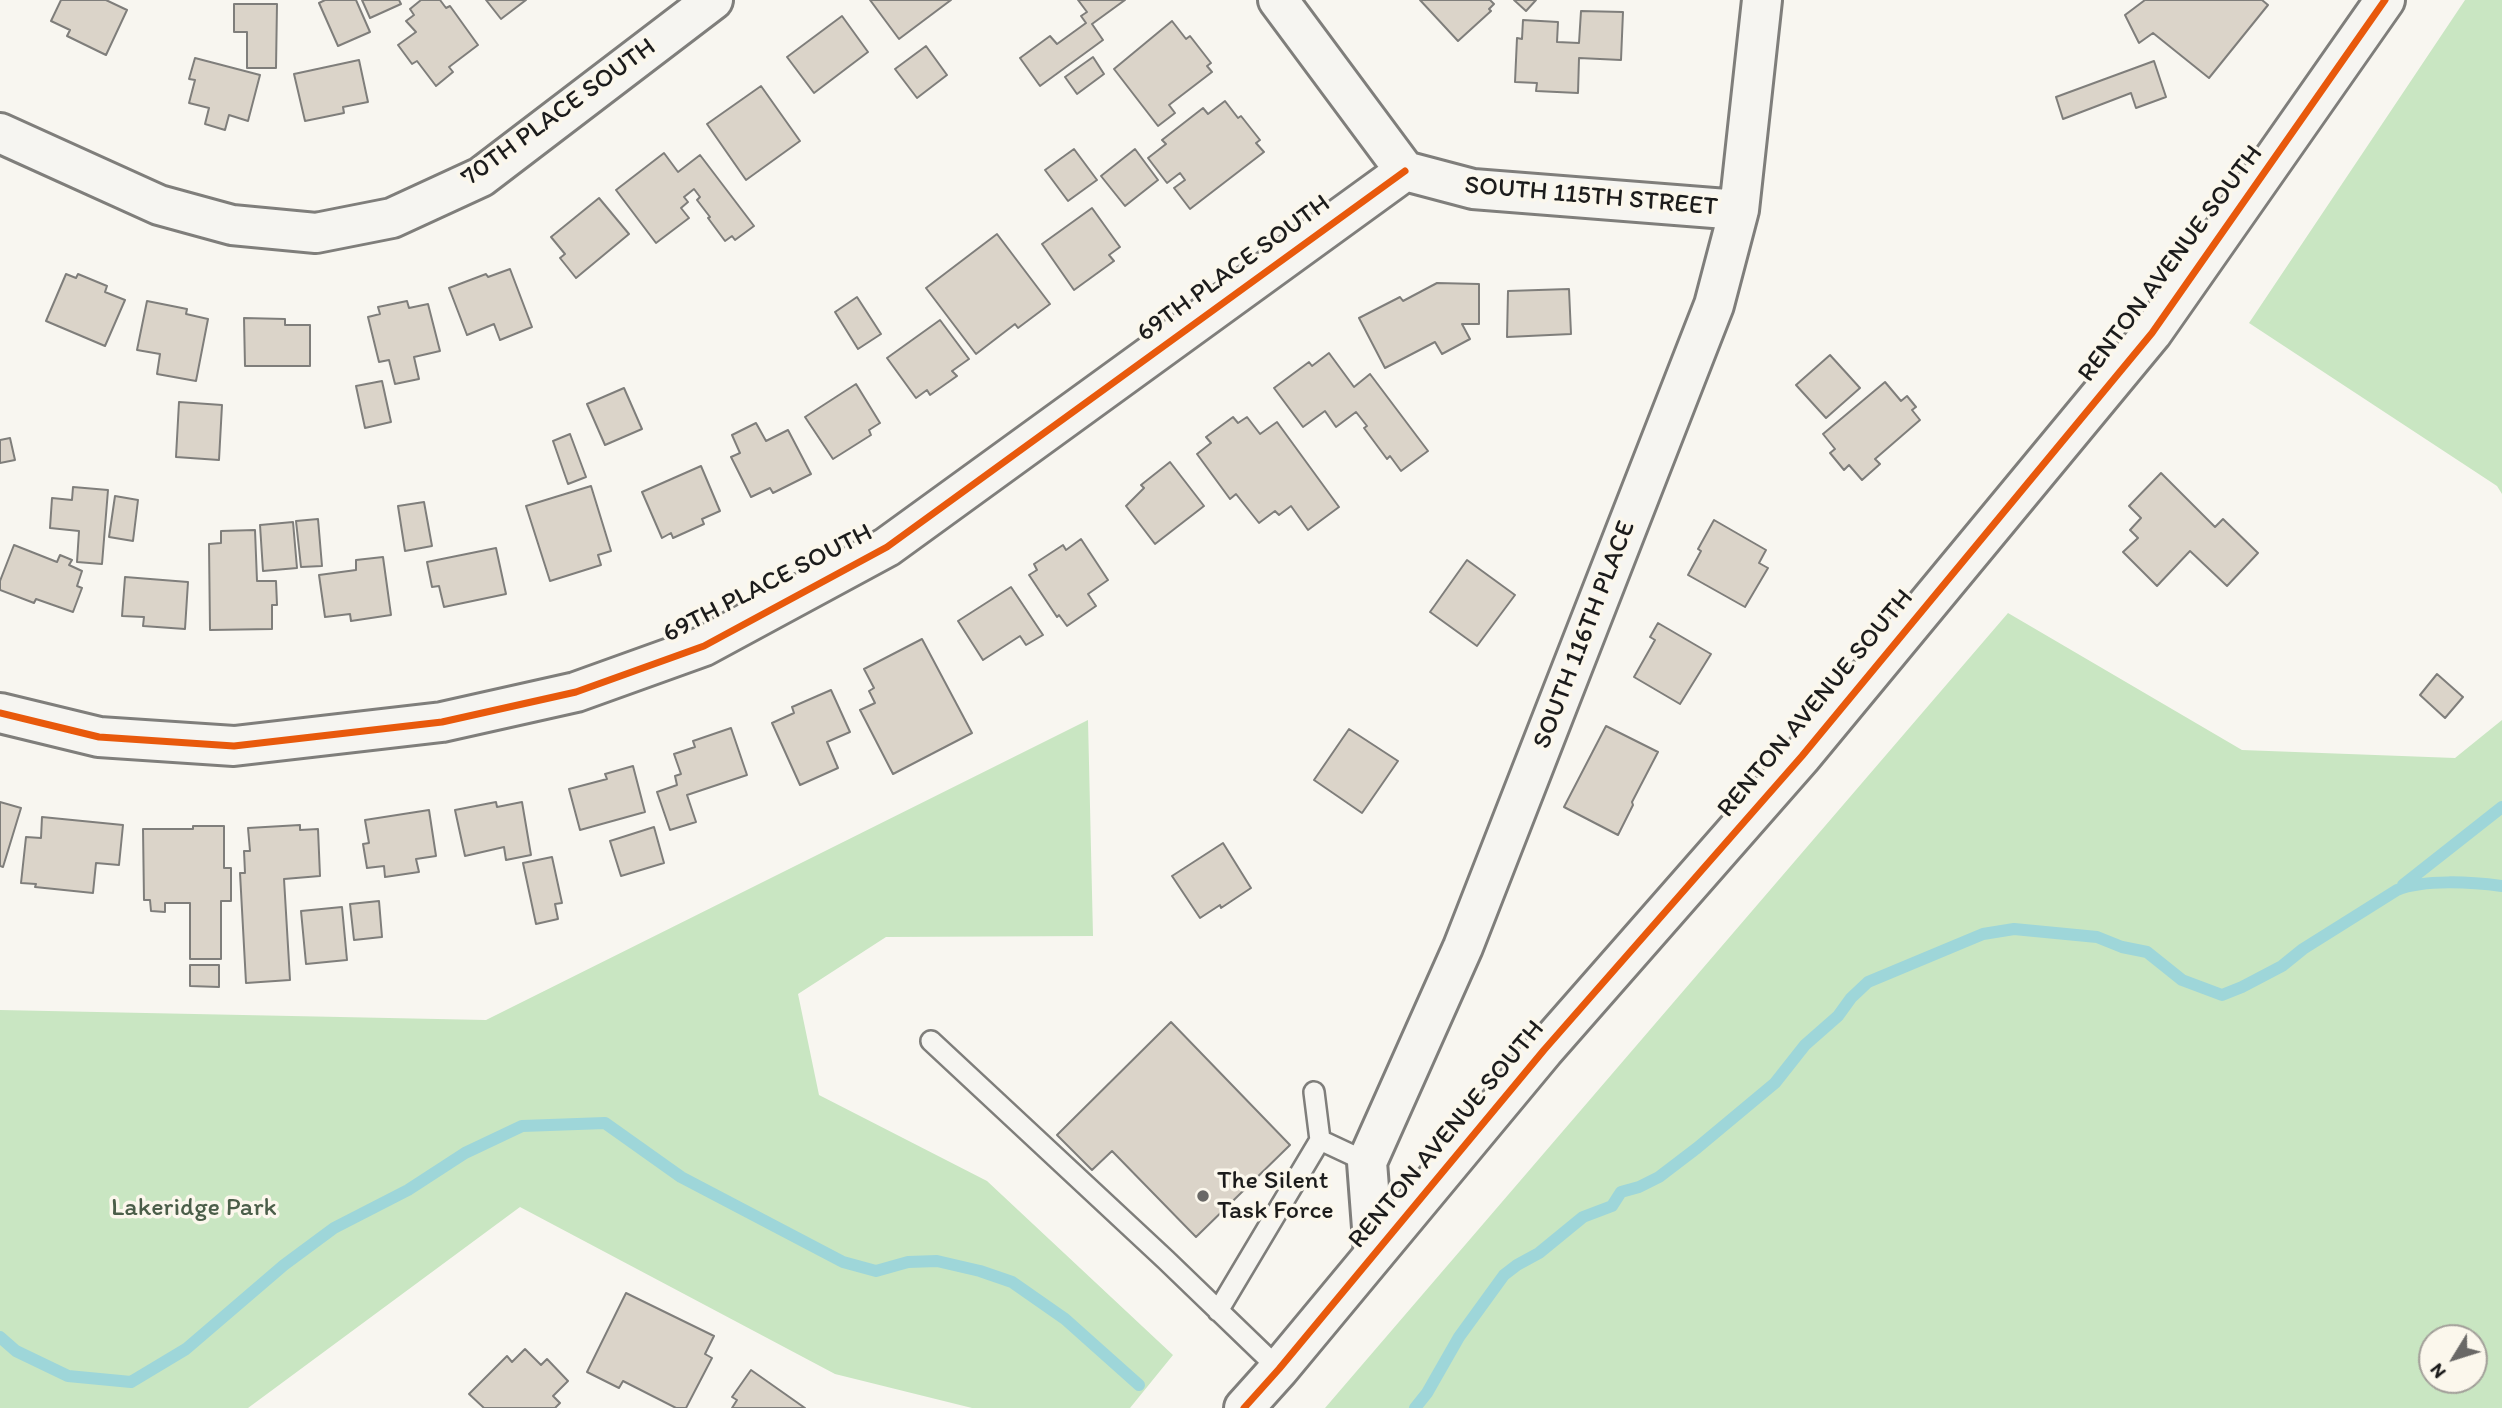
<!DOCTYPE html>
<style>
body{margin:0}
#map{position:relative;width:2502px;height:1408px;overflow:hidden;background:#f8f6f0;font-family:Itim,sans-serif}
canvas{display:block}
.north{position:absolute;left:2418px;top:1324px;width:70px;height:70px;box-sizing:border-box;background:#fbf7ec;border:2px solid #a29f99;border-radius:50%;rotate:232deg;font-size:19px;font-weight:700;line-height:28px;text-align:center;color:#1c1c1c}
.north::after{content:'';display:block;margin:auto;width:24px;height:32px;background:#696866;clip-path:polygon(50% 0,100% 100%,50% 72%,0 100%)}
</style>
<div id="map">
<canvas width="2502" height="1408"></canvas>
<div class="north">N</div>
</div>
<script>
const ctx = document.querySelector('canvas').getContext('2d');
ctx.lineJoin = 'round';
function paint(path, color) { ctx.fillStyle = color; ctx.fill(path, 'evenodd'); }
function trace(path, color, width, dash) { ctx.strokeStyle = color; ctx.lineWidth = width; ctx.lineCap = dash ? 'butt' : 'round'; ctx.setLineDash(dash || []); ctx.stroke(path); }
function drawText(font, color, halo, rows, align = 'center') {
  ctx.font = font + ' Itim,sans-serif'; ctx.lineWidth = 7; ctx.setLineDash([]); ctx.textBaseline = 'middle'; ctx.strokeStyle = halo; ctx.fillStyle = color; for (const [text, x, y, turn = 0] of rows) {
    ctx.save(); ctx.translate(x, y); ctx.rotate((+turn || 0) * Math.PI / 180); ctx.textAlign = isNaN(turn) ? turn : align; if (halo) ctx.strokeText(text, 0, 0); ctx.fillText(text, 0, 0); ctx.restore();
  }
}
paint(new Path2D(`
 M2465 0H2502V494L2497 486 2249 323Z
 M2008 613 2242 750 2455 758 2502 720V1408H1325ZM2432 1338H2474V1380H2432Z
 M1088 720 1093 936 886 937 798 994 819 1095 987 1181 1173 1355 1130 1408H972L835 1374 520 1207 248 1408H0V1010L486 1020Z`), '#c9e6c2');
trace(new Path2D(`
 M2403 885 2502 807
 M0 1337 16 1351 68 1376 131 1382 186 1349 284 1265 334 1228 408 1190 465 1153 522 1126 605 1123 681 1177 843 1262 876 1271 908 1262 937 1261 980 1271 1012 1282 1065 1319 1139 1385
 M1415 1408 1427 1393 1459 1337 1504 1275 1517 1265 1539 1253 1583 1217 1612 1206 1621 1192 1639 1187 1659 1177 1697 1148 1775 1083 1805 1045 1838 1016 1851 998 1868 982 1983 934 2014 929 2097 937 2122 947 2147 952 2182 980 2222 995 2242 987 2282 966 2303 949 2397 890C2424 879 2472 882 2502 886`), '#9ed6d9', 12);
const building = new Path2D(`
 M61 0H106L127 10 106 55 67 36 70 30 51 21Z
 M325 0H356L370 32 338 46 319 3Z
 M362 0H399L401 4 370 18Z
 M421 0H440L446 8 450 6 478 45 449 67 453 72 436 86 417 61 412 64 398 45 416 32 406 21 414 15 410 9Z
 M486 0H526L501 19Z
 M870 0H951L899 39Z
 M1078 0H1125L1092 24 1103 40 1040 86 1020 58 1050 36 1057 44 1086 23 1081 16 1087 12Z
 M1420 0H1490L1494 4 1489 9 1491 11 1458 41Z
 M1514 0H1536L1526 11Z
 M2145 0H2262L2268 5 2209 78 2153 33 2139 43 2125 15Z
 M234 4H277L276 68H247V32H234Z
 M1581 11 1623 12 1621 60 1579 58 1578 93 1536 91 1537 83 1515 82 1517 38 1522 39 1523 20 1558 22 1557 42 1579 43Z
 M842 16 868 52 814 93 787 57Z
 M1172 21 1186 39 1190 36 1211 63 1207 66 1212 72 1169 105 1175 113 1158 126 1114 69Z
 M926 46 947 75 917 98 895 69Z
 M1093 57 1104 74 1077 94 1065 77Z
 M195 58 260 75 248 121 229 115 225 130 205 124 209 108 189 103 195 80 189 79Z
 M359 60 368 102 343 107 344 113 305 121 294 74Z
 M2154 61 2166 97 2136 108 2131 93 2063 119 2056 97Z
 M761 86 800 141 746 180 707 124Z
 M1225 101 1238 118 1241 116 1260 140 1256 143 1264 152 1190 209 1174 188 1185 180 1180 173 1167 183 1148 158 1166 144 1162 140 1203 108 1208 114Z
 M1074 149 1097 180 1068 201 1045 170Z
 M1135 149 1158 180 1125 206 1101 176Z
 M664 153 678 172 700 155 754 226 735 240 732 236 725 241 708 218 710 217 697 200 700 197 694 189 684 197 688 202 681 208 689 218 656 243 616 190Z
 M599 198 629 234 576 278 560 258 565 254 551 237Z
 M1092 208 1120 247 1109 255 1114 261 1074 290 1042 244Z
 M997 234 1050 304 1018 328 1015 324 976 354 926 288Z
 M510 269 532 327 500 340 494 324 467 335 449 288 486 274 488 277Z
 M66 274 76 278 78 274 107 286 105 292 125 300 105 346 46 321Z
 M1437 283 1479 284V324H1462L1470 339 1442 354 1435 342 1385 368 1359 318 1400 297 1403 301Z
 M1569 289 1571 334 1507 337 1508 291Z
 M857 297 881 334 858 349 835 312Z
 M147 301 187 309 186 314 208 319 196 381 157 374 160 354 137 350Z
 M407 301 409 308 428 304 440 351 414 357 419 379 395 384 389 360 379 362 368 317 380 314 378 307Z
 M244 318 285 319V325H310V366H245Z
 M940 320 969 359 952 371 957 376 930 395 927 390 916 398 887 358Z
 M1329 353 1354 387 1370 374 1428 451 1401 471 1390 456 1387 459 1364 428 1367 426 1356 412 1336 427 1325 411 1303 427 1274 388 1309 362 1312 366Z
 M1830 355 1860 388 1826 418 1796 385Z
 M382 381 391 422 365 428 356 386Z
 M1885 382 1901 401 1907 396 1916 407 1912 410 1920 420 1875 459 1880 464 1862 480 1849 465 1844 470 1830 453 1835 449 1823 434Z
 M856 384 880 423 869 430 871 435 833 459 805 417Z
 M624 388 642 429 605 445 587 404Z
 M179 402 222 405 219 460 176 457Z
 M1233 417 1238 423 1247 417 1260 434 1277 422 1339 507 1308 530 1291 506 1279 515 1275 511 1259 523 1236 494 1230 499 1197 454 1211 443 1206 437Z
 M756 423 766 441 788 430 811 474 773 493 770 488 751 497 731 457 740 453 732 435Z
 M570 434 586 477 568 484 553 441Z
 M10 438 15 460 0 463V440Z
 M1170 462 1204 506 1155 544 1126 506 1144 488 1141 485Z
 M701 466 720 511 702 519 704 524 673 538 671 533 662 538 642 492Z
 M2161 473 2215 527 2223 519 2258 553 2227 586 2190 551 2157 586 2123 552 2138 538 2130 530 2141 518 2129 506Z
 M591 486 611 551 598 555 601 565 550 581 526 506Z
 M73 487 108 490 102 564 77 562 79 531 50 528 52 498 72 500Z
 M115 496 138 500 133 541 109 537Z
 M424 502 432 546 405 551 398 506Z
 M318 519 322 566 301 567 296 521Z
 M1714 520 1766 550 1759 563 1768 568 1745 607 1688 575 1701 551 1698 549Z
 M293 522 297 568 263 571 260 525Z
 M255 530 257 581H276L277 605H272V629L210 630 209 544 221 543V531Z
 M1081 539 1108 580 1088 594 1096 606 1067 626 1059 615 1057 617 1029 575 1037 570 1034 564 1063 545 1066 550Z
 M14 545 57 562 60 555 72 560 69 565 82 571 77 586 82 588 73 612 36 599 34 603 0 590V581Z
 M496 548 506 594 444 607 439 586 432 587 427 562Z
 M383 557 391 615 351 621 350 614 325 617 319 575 356 570V560Z
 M1467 560 1515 595 1477 646 1430 612Z
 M125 577 188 582 185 629 143 626 144 617 122 616Z
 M1011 587 1043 635 1026 645 1020 636 983 660 958 621Z
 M1658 623 1711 654 1680 704 1634 677 1655 640 1650 637Z
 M922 639 972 733 893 774 860 710 875 703 869 691 874 688 864 669Z
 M2437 674 2463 697 2445 718 2420 695Z
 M831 690 850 732 827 742 838 768 800 785 772 723 794 713 792 707Z
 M1606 726 1658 752 1632 802 1633 805 1618 835 1564 807Z
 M731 728 747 775 687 795 696 822 670 830 657 792 677 785 675 776 681 774 674 754 695 747 693 741Z
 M1349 729 1398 761 1362 813 1314 780Z
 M633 766 645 812 580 830 569 789 607 779 605 774Z
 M0 802 21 808 3 867 0 866Z
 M496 802 497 807 522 802 531 855 506 860 504 847 465 856 455 810Z
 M429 810 436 856 416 859 419 872 385 877 384 866 367 868 363 844 369 843 365 820Z
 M42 817 123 825 119 865 96 863 93 893 35 887 36 884 21 883 26 837 41 838Z
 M300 825V830L318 829 320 876 284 879 290 980 246 983 240 873H245L244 851H250L248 828Z
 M193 826H224V868H231V901H221V959H190V903H165V912L151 911 150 900H144L143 829H193Z
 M654 827 664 863 621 876 610 841Z
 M1223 843 1251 888 1221 908 1220 905 1200 918 1172 876Z
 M552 857 562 903 555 904 558 919 536 924 523 863Z
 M379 901 382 937 354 940 350 904Z
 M342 907 347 960 306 964 301 911Z
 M190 965H219V987L190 986Z
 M1171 1022 1290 1145 1196 1237 1112 1151 1092 1170 1057 1135Z
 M626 1293 714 1336 705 1354 712 1358 686 1408H676L623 1381 619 1388 587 1372Z
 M525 1349 541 1365 547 1359 568 1381 553 1396 560 1403 555 1408H484L469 1394 507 1356 512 1362Z
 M751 1370 805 1408H732L737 1400 732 1397Z`);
paint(building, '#dbd4c9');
trace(building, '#7f7e7b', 2);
const lane = new Path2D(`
 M931 1041 1166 1260 1279 1369
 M1314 1092 1320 1140
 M1218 1311 1320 1140 1367 1162`);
const street = new Path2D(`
 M1278 0 1405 171 1473 189 1739 210
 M0 133 159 205 232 225 316 233 392 218 481 177 713 0
 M0 713 99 737 234 746 442 722 576 692 704 646 887 547 1405 171
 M1374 1254 1367 1162 1463 947 1714 305 1739 210 1762 0`);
const secondary = new Path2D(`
 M1244 1408 1279 1369 1544 1050 1802 756 2152 333 2385 0`);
trace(lane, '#7f7e7b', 24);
trace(street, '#7f7e7b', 44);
trace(secondary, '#7f7e7b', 44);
trace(lane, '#f6f5f1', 19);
trace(street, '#f6f5f1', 38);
trace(secondary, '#f6f5f1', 38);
trace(new Path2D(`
 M0 713 99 737 234 746 442 722 576 692 704 646 887 547 1405 171
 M1244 1408 1279 1369 1544 1050 1802 756 2152 333 2385 0`), '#e8590c', 7);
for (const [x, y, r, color] of [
 [1203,1196,7,"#696866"]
]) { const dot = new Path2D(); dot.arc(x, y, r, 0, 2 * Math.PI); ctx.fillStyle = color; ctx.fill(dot); trace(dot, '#fbf7ec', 2.5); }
drawText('26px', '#1c1c1c', '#fbf7ec', [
 ["70TH PLACE SOUTH",559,113,-36],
 ["SOUTH 115TH STREET",1591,197,5],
 ["RENTON AVENUE SOUTH",2171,264,-53],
 ["69TH PLACE SOUTH",1234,269,-36],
 ["69TH PLACE SOUTH",768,584,-27],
 ["SOUTH 116TH PLACE",1585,635,-69],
 ["RENTON AVENUE SOUTH",1816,704,-50],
 ["RENTON AVENUE SOUTH",1447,1135,-50]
]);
drawText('26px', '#1c1c1c', '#fbf7ec', [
 ["The Silent",1217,1181],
 ["Task Force",1217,1211]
], 'left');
drawText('26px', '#4b5e49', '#fbf7ec', [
 ["Lakeridge Park",194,1208]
]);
</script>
